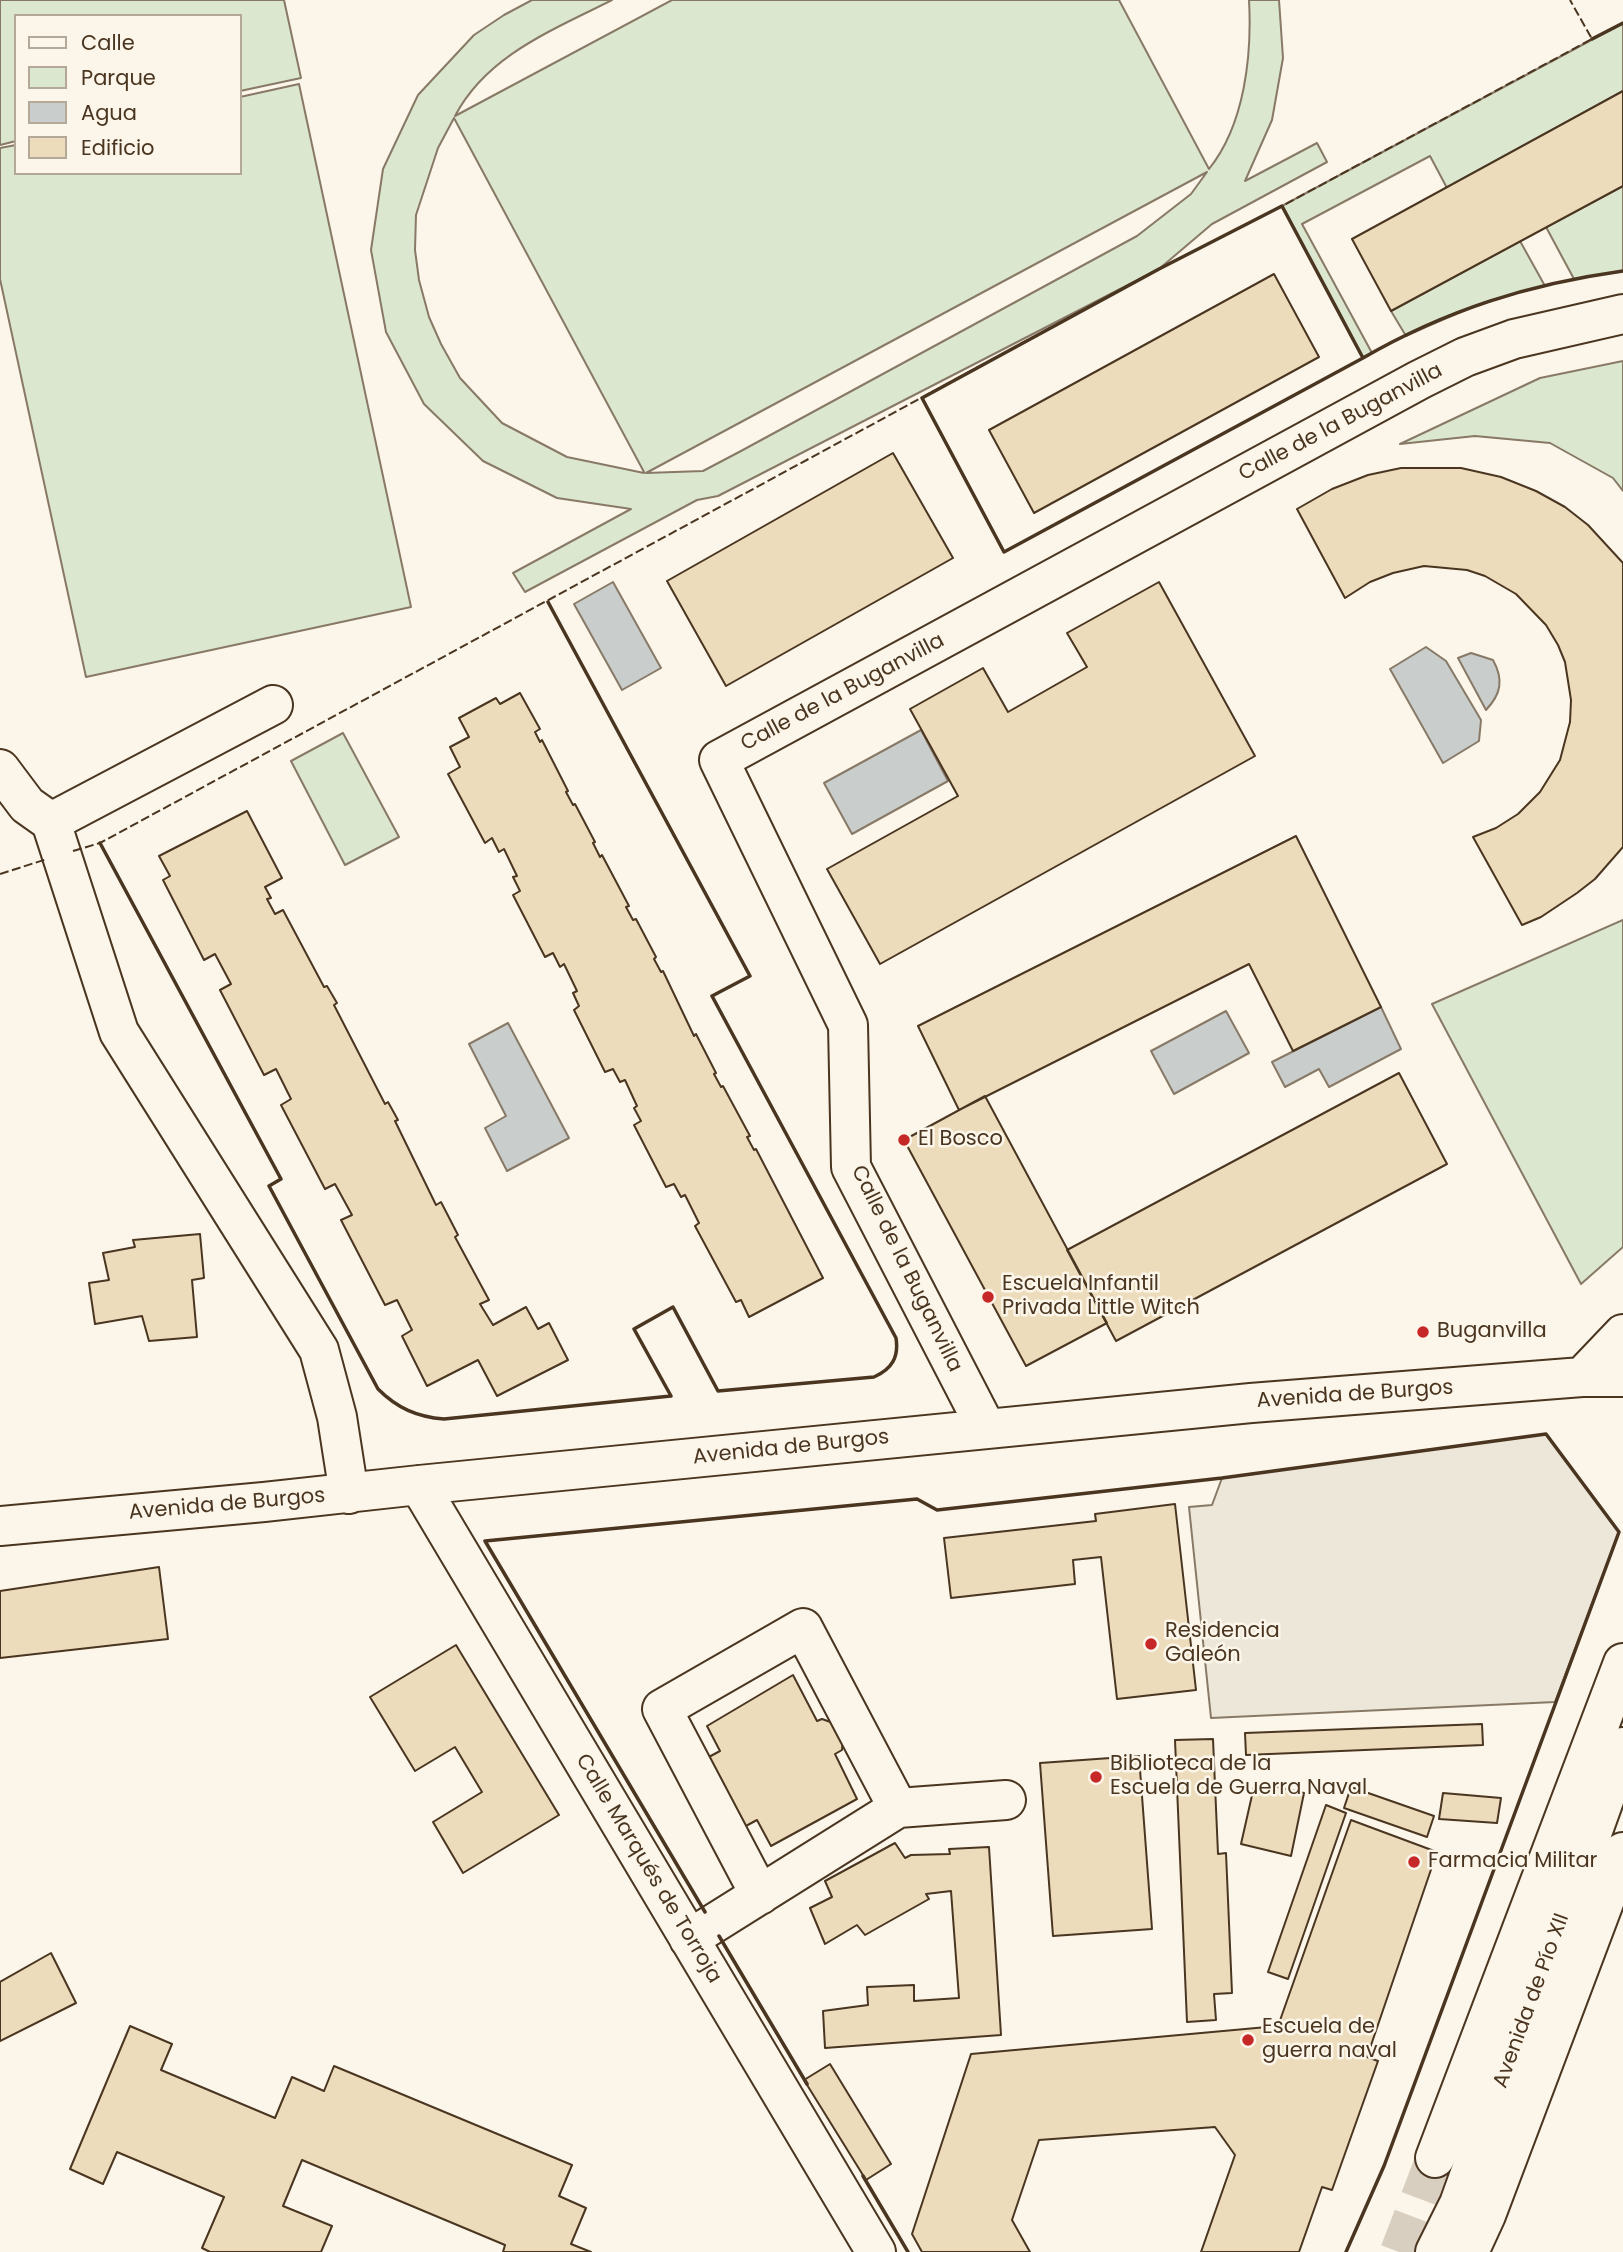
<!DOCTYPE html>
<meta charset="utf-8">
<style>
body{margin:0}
#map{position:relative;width:1623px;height:2252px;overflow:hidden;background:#fbf6e9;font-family:Poppins,sans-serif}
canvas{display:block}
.legend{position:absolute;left:14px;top:14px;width:228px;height:161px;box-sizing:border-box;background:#fbf6e9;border:2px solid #b4a999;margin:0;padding:9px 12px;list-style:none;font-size:21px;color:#4a3520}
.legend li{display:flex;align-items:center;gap:14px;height:35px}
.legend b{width:35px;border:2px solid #b4a999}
</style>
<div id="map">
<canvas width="1623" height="2252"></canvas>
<ul class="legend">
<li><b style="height:9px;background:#fbf6e9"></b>Calle</li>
<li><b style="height:19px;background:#dce7d0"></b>Parque</li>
<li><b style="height:19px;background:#c9cecd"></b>Agua</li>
<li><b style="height:19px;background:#ecdcbc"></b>Edificio</li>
</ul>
</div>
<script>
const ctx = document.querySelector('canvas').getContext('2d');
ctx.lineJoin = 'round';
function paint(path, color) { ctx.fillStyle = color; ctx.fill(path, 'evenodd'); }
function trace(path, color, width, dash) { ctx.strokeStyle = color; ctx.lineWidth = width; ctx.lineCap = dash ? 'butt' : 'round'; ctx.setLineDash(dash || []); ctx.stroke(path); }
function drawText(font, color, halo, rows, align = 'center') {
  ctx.font = font + ' Poppins,sans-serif'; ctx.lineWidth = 5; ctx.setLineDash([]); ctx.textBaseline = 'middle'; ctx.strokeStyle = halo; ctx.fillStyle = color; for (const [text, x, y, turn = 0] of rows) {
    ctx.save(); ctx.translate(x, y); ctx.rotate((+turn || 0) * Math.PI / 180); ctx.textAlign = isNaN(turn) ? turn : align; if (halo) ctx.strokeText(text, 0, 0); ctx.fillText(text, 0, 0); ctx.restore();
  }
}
const green = new Path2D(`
 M0 0H284L301 78 240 91V16H16V141L0 145Z
 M532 0H612C553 30 487 55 455 116L672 0H1119L1209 169C1245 124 1252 55 1249 0H1279L1283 58 1272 120 1245 181 1317 143 1327 162 1212 224 1159 269 718 496 697 500 525 592 513 573 631 509 557 498 483 461 424 404 386 332 371 250 383 169 418 95 474 35 504 15ZM454 118 644 472V473L567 457 502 423 460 378 441 344 429 317 419 280 415 250 416 215 438 148ZM1207 172 1191 194 1137 236 741 451 703 471 646 473Z
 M1623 23V91L1447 188 1430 156 1302 224 1372 353 1363 358 1282 206Z
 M299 84 411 607 86 677 0 279V148L16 145V173H240V97Z
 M1623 186V271L1574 279 1546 227Z
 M1520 241 1545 286C1494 297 1452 315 1406 336L1391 311Z
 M1623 361V491L1613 478 1550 443 1475 436 1400 444 1540 378Z
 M343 733 399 837 345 865 291 761Z
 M1623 920V1247L1581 1284 1432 1004Z`);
paint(green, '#dce7d0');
trace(green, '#887966', 2);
const parking = new Path2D(`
 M1546 1434 1619 1532 1555 1702 1211 1718 1189 1507 1212 1505 1222 1478Z`);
paint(parking, '#ede7d9');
trace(parking, '#887966', 2);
const water = new Path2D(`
 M613 582 661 668 622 690 574 604Z
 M1426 647 1446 661 1481 720 1479 741 1443 763 1390 669Z
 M1471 653 1493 660C1504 680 1501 694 1486 710L1458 658Z
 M921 730 948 781 852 834 824 783Z
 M1381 1007 1401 1049 1329 1087 1319 1069 1285 1087 1272 1062Z
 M1226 1011 1249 1053 1174 1094 1151 1051Z
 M508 1023 569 1138 507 1171 485 1128 506 1116 469 1044Z`);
paint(water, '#c9cecd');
trace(water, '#887966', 2);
const building = new Path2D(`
 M1623 91V186L1391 311 1352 239Z
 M1274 274 1319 357 1034 513 989 430Z
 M893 453 953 558 726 686 667 581Z
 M1401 468H1461L1501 477 1536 491 1565 507 1588 525 1623 563V847L1595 879 1577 893 1541 917 1522 925 1473 837 1496 828 1518 814 1540 792 1560 760 1570 722 1571 700 1565 662 1558 645 1546 625 1516 594 1485 576 1467 570 1424 566 1393 573 1370 582 1345 598 1297 509 1332 489 1368 475Z
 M1159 582 1255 756 880 964 827 869 958 796 910 709 983 668 1008 712 1087 667 1067 633Z
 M520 693 540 729 535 732 540 742 542 740 568 791 566 792 573 805 575 804 595 842 593 843 600 857 602 855 629 906 626 907 633 920 636 919 656 957 654 959 661 972 663 971 694 1036 696 1034 716 1073 714 1074 721 1087 723 1086 750 1136 747 1137 754 1150 756 1149 823 1278 749 1317 741 1300 736 1302 695 1226 699 1223 685 1195 681 1197 674 1184 666 1187 634 1125 641 1121 634 1108 637 1106 625 1080 620 1082 613 1069 605 1072 574 1010 579 1006 573 993 577 991 564 964 560 967 553 953 545 957 513 895 520 891 513 877 517 876 504 849 499 852 492 838 485 843 448 774 460 767 450 747 469 737 459 718 496 698 500 704Z
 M247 811 282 878 265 887 271 898 267 899 275 914 283 910 324 987 327 986 337 1003 334 1005 385 1104 388 1102 398 1120 395 1121 436 1205 441 1202 458 1235 455 1237 489 1300 480 1304 493 1325 526 1307 538 1329 549 1323 568 1360 497 1396 478 1360 427 1386 402 1336 412 1330 397 1300 385 1305 341 1220 352 1215 335 1184 325 1189 281 1105 291 1099 276 1069 264 1075 220 990 231 984 215 954 204 960 163 880 170 876 159 856Z
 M1296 836 1381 1007 1293 1051 1249 964 959 1110 918 1026Z
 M1399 1073 1447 1164 1116 1341 1067 1250Z
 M985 1096 1107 1323 1026 1366 904 1140Z
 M200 1234 204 1278 192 1280 197 1337 149 1341 142 1316 95 1324 89 1283 109 1280 103 1253 135 1247 133 1240Z
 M1175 1504 1196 1690 1117 1699 1101 1557 1073 1560 1075 1584 951 1598 944 1538 1096 1521 1095 1514Z
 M159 1567 168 1639 0 1658V1591Z
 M456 1645 559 1815 463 1873 433 1822 482 1792 455 1747 415 1771 370 1697Z
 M793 1675 817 1721 822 1719 836 1724 843 1737 842 1750 835 1754 857 1799 771 1846 757 1820 744 1827 707 1758 720 1751 707 1726Z
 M1482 1724 1483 1745 1246 1755 1245 1733Z
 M1213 1739 1218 1854 1226 1853 1232 1993 1214 1994 1216 2020 1187 2022 1175 1740Z
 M1139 1756 1152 1929 1053 1936 1040 1763Z
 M1255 1782 1304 1793 1291 1856 1241 1844Z
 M1351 1787 1434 1816 1427 1837 1344 1808Z
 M1443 1793 1501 1798 1497 1823 1439 1819Z
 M1326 1805 1346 1813 1288 1979 1268 1972Z
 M1351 1820 1437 1852 1367 2057 1378 2061 1332 2190 1322 2187 1299 2252H1201L1235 2155 1215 2127 1039 2140 1012 2220 1030 2252H922L912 2234 971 2054 1278 2026Z
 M895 1843 905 1858 911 1855 950 1854 949 1849 989 1847 1001 2035 825 2048 823 2011 868 2005 867 1987 914 1985V2001L959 1998 951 1891 926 1894 929 1899 865 1935 857 1925 825 1944 810 1908 832 1897 825 1881Z
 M51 1953 76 2003 0 2041V1982Z
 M130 2026 172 2044 161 2070 275 2118 292 2077 324 2091 334 2066 572 2165 559 2196 586 2208 571 2244 591 2252H503L505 2245 302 2160 283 2206 332 2226 321 2252H210L202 2248 224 2197 117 2152 103 2184 70 2169Z
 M830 2064 891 2164 866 2180 804 2080Z`);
paint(building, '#ecdcbc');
trace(building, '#4a3520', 2);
trace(new Path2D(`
 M1399 2252 1435 2158`), '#d8cfc1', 38, [38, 19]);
const minor = new Path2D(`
 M273 705 51 822 119 1032 319 1350 337 1417 349 1494
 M0 769 27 805 51 822
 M1582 1377 1623 1334
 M986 1428 851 1167 848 1025 719 760 1419 380 1465 357 1514 339 1623 314
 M419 1485 876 2252
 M0 1526 264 1502 419 1485 1251 1403 1582 1377H1623
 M760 1895 662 1709 803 1628 898 1808
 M689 1939 898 1808 1006 1800`);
const major = new Path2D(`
 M1435 2158 1623 1663
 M1435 2252 1459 2204 1623 1747
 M1469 2252 1486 2215 1623 1852`);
trace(minor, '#4a3520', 42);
trace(major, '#4a3520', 42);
trace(minor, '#fbf6e9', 38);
trace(major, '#fbf6e9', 38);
trace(new Path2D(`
 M73 851 100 843 1159 269 1282 206 1592 39 1570 0
 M0 874 47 859`), '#4a3520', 2, [9, 3.5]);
trace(new Path2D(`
 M1592 39 1623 23
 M1282 206 1363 358 1004 552 922 398 1159 269Z
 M1363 358C1446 310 1529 284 1623 271
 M100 843 281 1179 269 1186 378 1389C397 1408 417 1417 444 1419L671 1396 634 1329 673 1307 718 1391 874 1377C892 1369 899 1357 896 1338L712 996 750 976 548 602
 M705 1912 485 1541 917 1499 937 1510 1222 1478 1546 1434 1619 1532 1384 2166 1346 2252
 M719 1936 807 2084
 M863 2176 908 2252`), '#4a3520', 3.5);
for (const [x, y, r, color] of [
 [904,1140,7,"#c62828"],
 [988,1297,7,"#c62828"],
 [1423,1332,7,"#c62828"],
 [1151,1644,7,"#c62828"],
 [1096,1777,7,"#c62828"],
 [1414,1862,7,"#c62828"],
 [1248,2040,7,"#c62828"]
]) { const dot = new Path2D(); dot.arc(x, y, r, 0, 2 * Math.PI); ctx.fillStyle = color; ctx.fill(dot); trace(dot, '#fbf6e9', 2.5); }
drawText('21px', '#4a3520', '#fbf6e9', [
 ["Calle de la Buganvilla",1341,423,-28],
 ["Calle de la Buganvilla",843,693,-28],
 ["Calle de la Buganvilla",906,1269,64],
 ["Avenida de Burgos",1355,1395,-4],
 ["Avenida de Burgos",791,1448,-6],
 ["Avenida de Burgos",227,1505,-5],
 ["Calle Marqués de Torroja",648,1869,59],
 ["Avenida de Pío XII",1532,2001,-70]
]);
drawText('21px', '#4a3520', '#fbf6e9', [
 ["El Bosco",918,1140],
 ["Escuela Infantil",1002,1285],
 ["Privada Little Witch",1002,1309],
 ["Buganvilla",1437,1332],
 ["Residencia",1165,1632],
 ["Galeón",1165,1656],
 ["Biblioteca de la",1110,1765],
 ["Escuela de Guerra Naval",1110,1789],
 ["Farmacia Militar",1428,1862],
 ["Escuela de",1262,2028],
 ["guerra naval",1262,2052]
], 'left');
</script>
